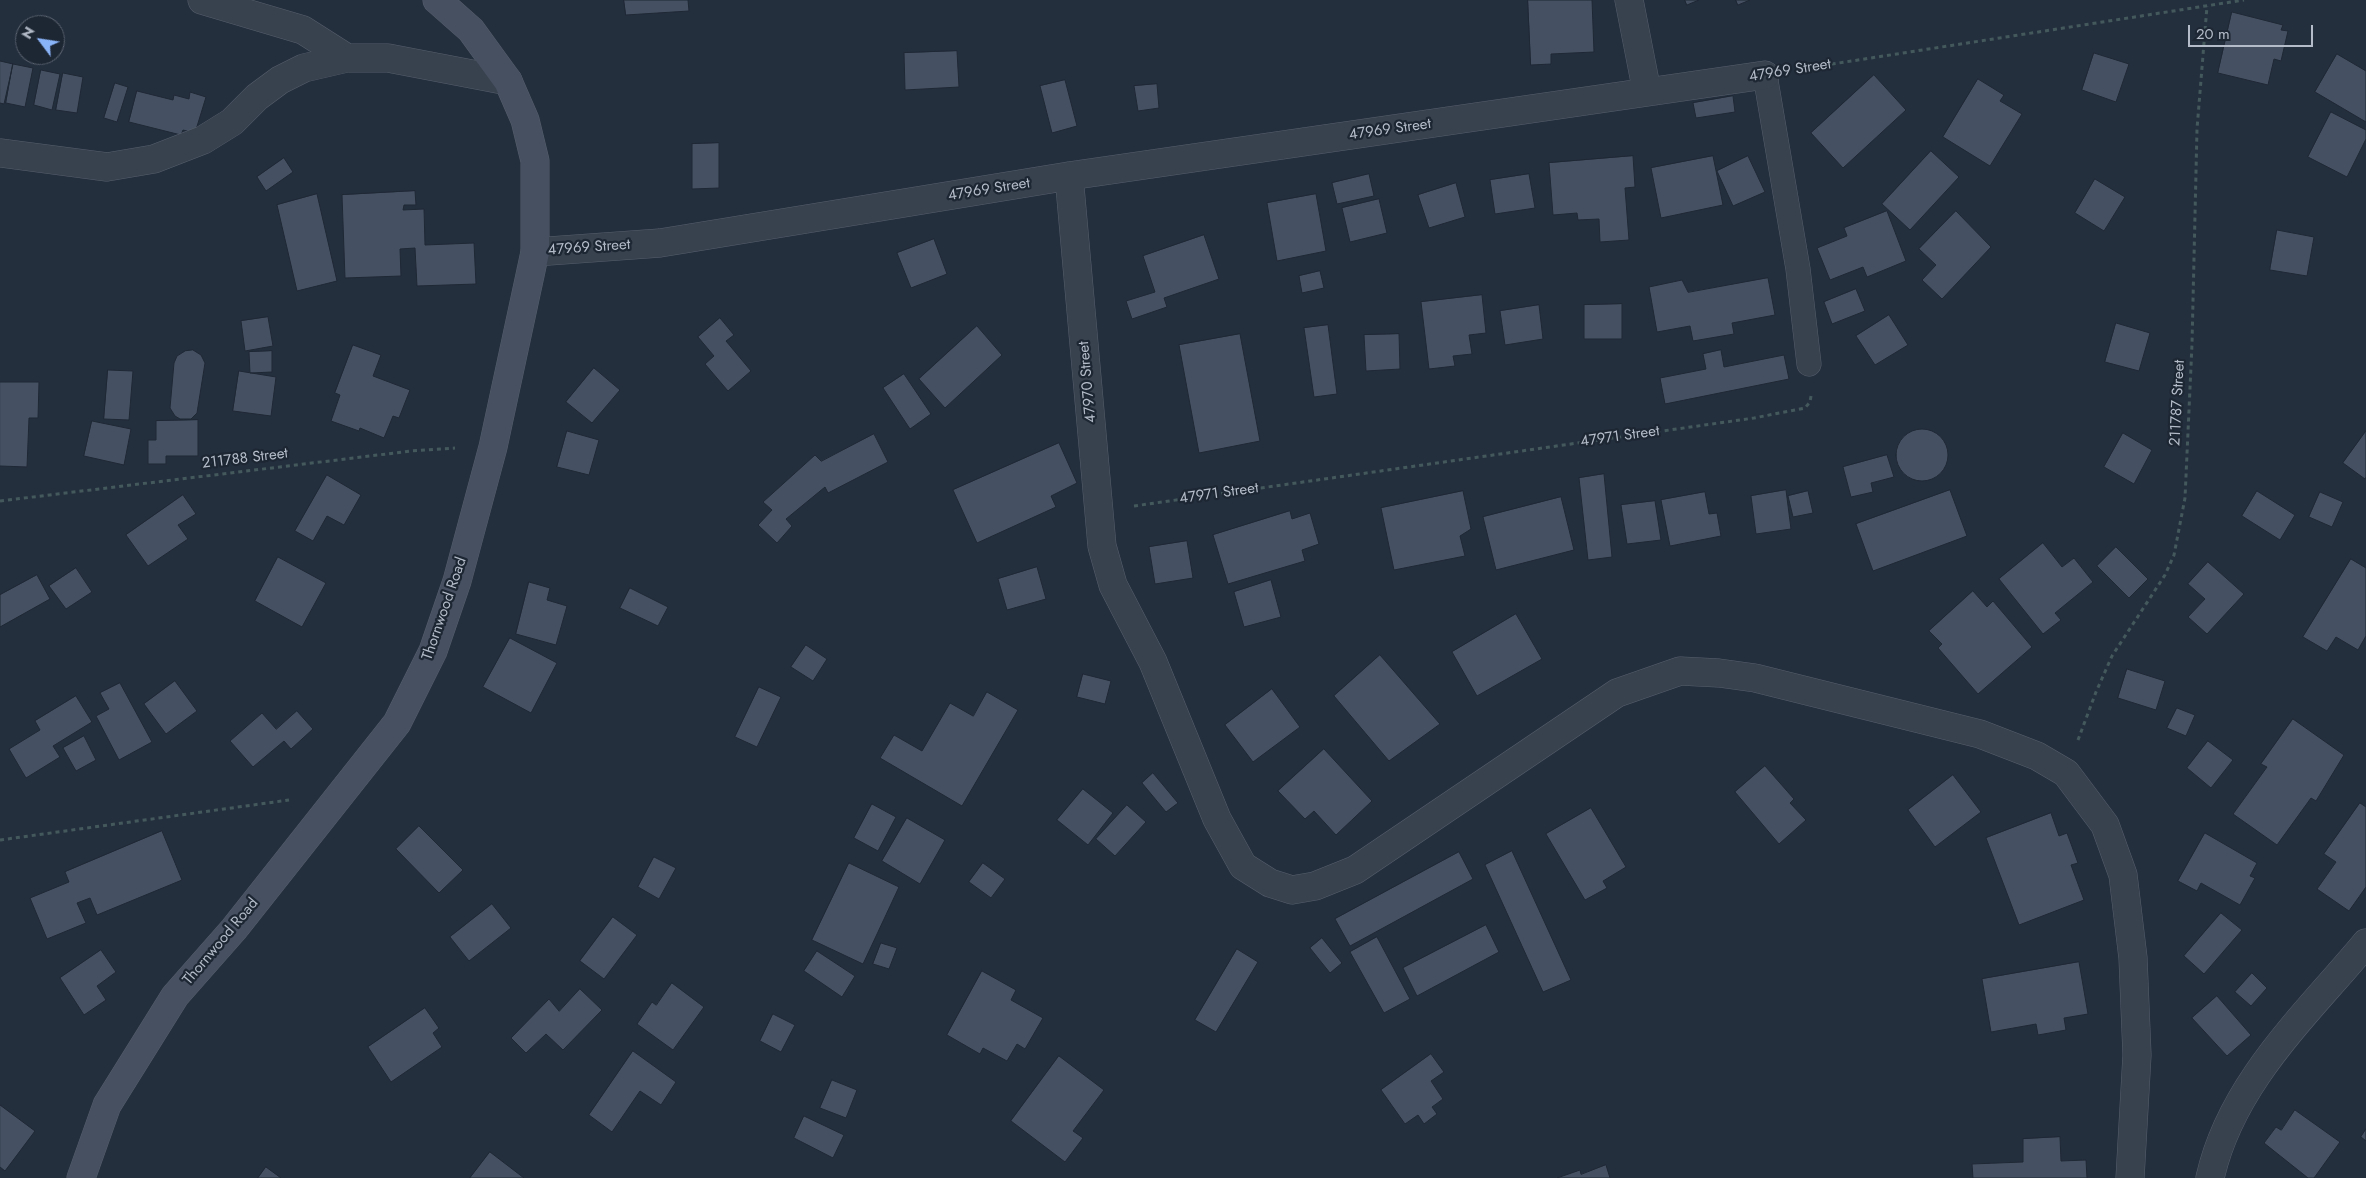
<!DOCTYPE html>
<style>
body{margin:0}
#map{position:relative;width:2366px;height:1178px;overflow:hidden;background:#242f3e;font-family:Jost,sans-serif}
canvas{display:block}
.north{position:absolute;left:15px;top:15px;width:50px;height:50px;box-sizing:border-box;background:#1d2633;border:1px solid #59626f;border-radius:50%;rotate:301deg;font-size:14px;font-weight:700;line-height:20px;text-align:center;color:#b4bcc9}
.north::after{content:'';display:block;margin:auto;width:18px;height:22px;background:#8ab4f8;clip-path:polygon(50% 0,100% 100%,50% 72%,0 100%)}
.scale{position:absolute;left:2188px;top:25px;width:125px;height:22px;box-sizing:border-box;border:2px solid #b4bcc9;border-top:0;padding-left:6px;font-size:15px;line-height:18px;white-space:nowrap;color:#b4bcc9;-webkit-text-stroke:4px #1d2633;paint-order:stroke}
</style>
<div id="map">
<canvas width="2366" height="1178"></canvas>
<div class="north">N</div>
<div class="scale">20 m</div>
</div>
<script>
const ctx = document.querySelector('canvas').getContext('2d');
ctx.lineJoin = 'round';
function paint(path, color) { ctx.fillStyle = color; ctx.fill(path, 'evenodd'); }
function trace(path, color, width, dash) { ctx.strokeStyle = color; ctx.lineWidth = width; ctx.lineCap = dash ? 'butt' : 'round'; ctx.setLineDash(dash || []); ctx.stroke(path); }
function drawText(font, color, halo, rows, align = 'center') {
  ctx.font = font + ' Jost,sans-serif'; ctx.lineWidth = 4.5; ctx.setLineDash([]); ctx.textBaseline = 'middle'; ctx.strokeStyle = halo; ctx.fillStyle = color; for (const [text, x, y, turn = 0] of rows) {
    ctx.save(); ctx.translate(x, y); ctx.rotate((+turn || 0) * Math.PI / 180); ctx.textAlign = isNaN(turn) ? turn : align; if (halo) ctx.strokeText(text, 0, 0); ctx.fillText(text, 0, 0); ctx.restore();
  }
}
const building = new Path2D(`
 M624 0H688L689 11 626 15Z
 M1528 0H1592L1594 52 1551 54V64L1531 65Z
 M1685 0H1699L1687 5Z
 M1736 0H1750L1738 5Z
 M2232 12 2283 25 2281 30 2288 31 2281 61 2274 59 2268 85 2218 73Z
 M957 51 959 87 905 90 904 53Z
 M2094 53 2129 64 2116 102 2082 90Z
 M2337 54 2366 71V122L2315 92Z
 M0 61 13 64 4 104 0 103Z
 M13 64 33 68 25 107 6 103Z
 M41 70 60 74 52 110 34 105Z
 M63 73 83 77 77 113 56 110Z
 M1874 75 1906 110 1843 168 1811 133Z
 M1978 79 2004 95 2000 101 2022 114 1990 166 1943 137Z
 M1065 80 1077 126 1052 133 1040 86Z
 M115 83 128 87 117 122 104 118Z
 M1157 84 1159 108 1138 111 1134 86Z
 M137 91 173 100 174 95 189 99 190 92 206 97 195 133 183 130 181 135 129 122Z
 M1733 96 1735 112 1696 118 1693 103Z
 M2331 112 2366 130V139L2347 177 2308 157Z
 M719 143V188L692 189V144Z
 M1931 151 1959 177 1910 230 1882 204Z
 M1633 156 1635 187 1625 188 1629 240 1600 242 1599 219 1578 220 1577 213 1553 215 1549 163Z
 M1713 156 1723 205 1661 218 1651 168Z
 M1748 156 1765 192 1733 206 1717 171Z
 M284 158 293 172 266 191 257 177Z
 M1369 174 1374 196 1337 204 1332 183Z
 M1529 174 1535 208 1495 214 1490 180Z
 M2095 179 2125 197 2104 231 2075 213Z
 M1456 183 1465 217 1429 228 1418 195Z
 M415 191 416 205H404L403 210 424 209 425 245 474 243 476 284 417 286 415 248 400 249 401 276 345 278 342 195Z
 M317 194 337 281 297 291 277 205Z
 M1316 194 1326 251 1277 261 1267 203Z
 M1379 199 1387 233 1350 242 1342 208Z
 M1887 211 1906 261 1867 277 1863 267 1830 280 1817 248 1847 236 1844 228Z
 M1956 211 1991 247 1942 299 1922 280 1936 265 1919 249Z
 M2277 230 2314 237 2307 276 2270 270Z
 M1204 235 1219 279 1164 298 1167 307 1132 319 1126 301 1155 292 1143 256Z
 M934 239 947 274 911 288 897 253Z
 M1320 271 1324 288 1302 293 1299 276Z
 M1768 278 1775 315 1732 323 1734 334 1693 341 1690 326 1657 332 1649 287 1682 280 1688 292Z
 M1856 289 1865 311 1832 324 1824 302Z
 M1482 295 1486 333 1469 335 1472 354 1453 356 1455 366 1429 369 1421 302Z
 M1622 304V339H1584V305Z
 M1539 305 1543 339 1505 345 1500 311Z
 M1889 315 1908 345 1875 365 1856 336Z
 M268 317 273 346 245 351 241 321Z
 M720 318 734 335 726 341 751 371 728 391 705 364 714 356 698 337Z
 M2116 323 2150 333 2139 371 2105 362Z
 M1328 325 1337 394 1314 397 1304 328Z
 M977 326 1002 355 945 408 919 379Z
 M1240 334 1260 441 1199 453 1179 345Z
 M1399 334 1400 369 1366 371 1364 335Z
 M353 345 381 355 373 376 410 390 399 418 393 416 384 438 360 428 359 431 331 421 340 395 335 393Z
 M193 350 201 355 205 363 197 413 191 419H180L175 416 170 408 174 363 177 356 185 351Z
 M1721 350 1724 367 1784 355 1789 379 1665 404 1660 378 1706 369 1703 354Z
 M272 351V372L250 373 249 352Z
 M594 368 620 390 592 423 566 402Z
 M108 370 133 371 129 420 104 419Z
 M239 371 276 377 271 416 233 411Z
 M904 374 931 414 910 429 883 388Z
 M0 382H39L38 418H29L27 467 0 466Z
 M198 420V456H166V464H148V440H156V421Z
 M92 421 131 429 124 465 84 456Z
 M1896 455a26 26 0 1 1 52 0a26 26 0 1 1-52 0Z
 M567 431 599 440 589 475 557 467Z
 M2366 431V477L2365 479 2343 463Z
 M2123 433 2152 450 2134 484 2104 467Z
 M874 434 888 462 828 493 825 487 786 519 792 526 777 543 758 525 772 510 763 502 815 455 821 461Z
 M1059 443 1077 483 1051 496 1056 507 977 543 953 490Z
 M1887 455 1894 477 1871 483 1873 492 1851 497 1843 467Z
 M1604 474 1612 557 1588 560 1579 478Z
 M327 475 361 495 344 525 327 516 313 541 295 531Z
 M1786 490 1791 529 1756 534 1751 496Z
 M1950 490 1967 536 1873 571 1856 524Z
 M1463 491 1471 529 1460 536 1465 556 1394 570 1381 508Z
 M1808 491 1813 513 1793 517 1788 496Z
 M2257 491 2295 515 2280 540 2242 516Z
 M1705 492 1709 514 1717 513 1721 536 1670 546 1661 500Z
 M2320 492 2343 502 2332 527 2309 517Z
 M183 495 196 514 178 525 188 539 148 566 126 535Z
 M1561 497 1574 550 1496 570 1483 517Z
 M1655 501 1661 540 1627 544 1621 505Z
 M1290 511 1292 519 1310 513 1319 544 1302 550 1305 561 1228 584 1213 535Z
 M1187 541 1193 578 1155 584 1149 547Z
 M2043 543 2062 567 2074 558 2093 582 2055 613 2061 620 2043 634 1999 579Z
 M2116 547 2148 579 2129 598 2097 566Z
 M278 557 326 583 302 627 255 601Z
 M2351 559 2366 568V636L2358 650 2336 637 2327 651 2303 637Z
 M2208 562 2244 594 2207 634 2188 617 2205 599 2188 584Z
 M1037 567 1046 599 1007 610 998 579Z
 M76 568 92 592 66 609 49 586Z
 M37 575 50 599 0 627V595Z
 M1271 580 1281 617 1244 627 1234 592Z
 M529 582 550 588 547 600 567 606 556 645 516 634Z
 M630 588 668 607 658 626 620 608Z
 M1973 591 1987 607 1993 601 2032 647 1978 694 1938 648 1942 644 1929 631Z
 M1516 614 1542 659 1477 696 1452 652Z
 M510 638 557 663 531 713 483 687Z
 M806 645 827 659 813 681 791 667Z
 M1380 655 1440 724 1389 761 1334 696Z
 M2127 669 2165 681 2156 710 2118 698Z
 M1083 674 1111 681 1105 704 1077 697Z
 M175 681 197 711 166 734 144 704Z
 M120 683 152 742 119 760 96 716 109 709 100 693Z
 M759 687 781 697 757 747 735 737Z
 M1272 689 1300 727 1253 762 1225 725Z
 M987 692 1018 710 962 806 880 758 894 735 922 751 950 703 973 716Z
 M76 696 92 722 53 746 60 757 26 778 9 749 40 730 35 721Z
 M2177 708 2195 715 2186 736 2167 728Z
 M297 711 313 729 291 749 284 741 253 767 230 741 262 713 276 729Z
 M2293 719 2344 755 2316 801 2311 798 2277 845 2233 814 2267 767 2261 764Z
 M84 736 96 760 76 771 63 748Z
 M2208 741 2233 760 2211 788 2187 768Z
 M1324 749 1372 801 1336 835 1314 811 1305 819 1278 791Z
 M1765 766 1794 799 1790 803 1806 820 1779 844 1735 792Z
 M1153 773 1178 803 1166 812 1142 783Z
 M1953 775 1981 812 1935 847 1908 810Z
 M1083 789 1113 813 1088 845 1057 820Z
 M2360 803 2366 807V887L2349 911 2317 889 2336 862 2324 854Z
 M872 804 896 817 878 851 854 838Z
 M1127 805 1146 822 1115 856 1096 839Z
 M1591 808 1626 867 1603 881 1607 888 1585 900 1546 834Z
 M2051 813 2059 836 2067 833 2078 863 2071 865 2084 900 2019 925 1986 838Z
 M907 818 945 840 920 884 882 861Z
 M419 826 463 870 439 893 396 849Z
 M162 831 182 880 97 915 90 898 77 903 86 923 47 939 30 898 69 882 65 872Z
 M2205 833 2257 863 2250 876 2255 878 2240 905 2201 883 2197 891 2178 881Z
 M1512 851 1571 980 1543 992 1485 865Z
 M1459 852 1473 879 1350 946 1335 919Z
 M654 857 676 868 659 899 638 887Z
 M849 863 899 887 863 964 812 940Z
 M983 863 1005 879 991 898 969 882Z
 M492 904 511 928 469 961 450 937Z
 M2221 913 2242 930 2204 974 2184 956Z
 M613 917 637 935 604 979 580 961Z
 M1486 925 1499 952 1417 996 1403 968Z
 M1377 937 1410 999 1384 1013 1350 952Z
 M1322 938 1342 963 1330 973 1310 948Z
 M881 943 897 948 889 969 873 964Z
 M1237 949 1258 962 1216 1032 1195 1020Z
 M101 950 116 972 97 986 106 1000 84 1015 60 978Z
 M817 951 855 976 842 997 804 971Z
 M2079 962 2088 1014 2064 1018 2066 1030 2038 1035 2036 1024 1991 1032 1982 979Z
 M982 971 1016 990 1011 1000 1043 1018 1025 1049 1017 1044 1007 1061 983 1048 980 1054 947 1035Z
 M2252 973 2267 988 2251 1006 2235 992Z
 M672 983 704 1007 673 1050 637 1024 652 1002 656 1005Z
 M580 989 602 1010 563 1050 546 1034 526 1053 511 1038 549 999 559 1011Z
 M2217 996 2251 1035 2227 1056 2192 1018Z
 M425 1008 439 1028 433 1033 442 1047 391 1082 368 1047Z
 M773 1014 795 1025 781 1052 760 1041Z
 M633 1051 676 1082 661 1105 640 1091 612 1132 589 1115Z
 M1431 1054 1444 1072 1431 1081 1443 1099 1432 1107 1437 1114 1424 1124 1418 1115 1405 1124 1381 1090Z
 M1059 1056 1104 1090 1073 1131 1083 1138 1065 1162 1011 1121Z
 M832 1080 857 1090 846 1118 820 1108Z
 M0 1105 35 1131 5 1171 0 1167Z
 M2295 1110 2340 1142 2314 1178H2308L2264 1143 2276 1127 2281 1130Z
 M804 1116 844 1135 833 1158 794 1138Z
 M2366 1129V1141L2361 1137Z
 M2060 1137 2061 1161 2086 1160 2087 1178H1973L1972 1164 2023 1162V1139Z
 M490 1152 524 1178H470Z
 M1606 1165 1610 1178H1557L1580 1170 1581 1174Z
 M266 1167 281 1178H258Z`);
paint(building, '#455162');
trace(building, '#1f2835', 1);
const lane = new Path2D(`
 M1765 75 1798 269 1809 364`);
const street = new Path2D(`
 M202 0 303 30 347 58
 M1629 0 1647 92
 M0 153 107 167 154 159 203 140 232 122 257 97 280 80 304 68 347 58H388L508 81
 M1069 176 1102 546 1113 585 1153 662 1217 819 1243 866 1270 883 1292 890 1315 886 1355 870 1617 693 1680 671 1719 673 1755 678 1980 734 2037 756 2066 773 2105 825 2123 875 2133 958 2137 1055 2130 1178
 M535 252 660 243 1069 176 1765 75
 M2210 1178C2231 1083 2306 1015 2366 943`);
const secondary = new Path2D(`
 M81 1178 107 1105 175 996 234 929 397 723 433 651 457 581 493 447 535 252V161L525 120 508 81 471 30 437 0`);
trace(lane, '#565f6c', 25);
trace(street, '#565f6c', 29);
trace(secondary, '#565f6c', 29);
trace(new Path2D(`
 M1800 69 2244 0
 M0 501 411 451 455 448
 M1134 506 1754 418 1805 408 1810 402 1811 396
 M2078 740 2096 692 2112 656 2165 575 2174 555 2185 498 2192 344 2197 129 2207 6
 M0 840 289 800`), '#44595c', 3, [4, 4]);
trace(lane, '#38414e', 24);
trace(street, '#38414e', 28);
trace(secondary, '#465061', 28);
drawText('15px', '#b4bcc9', '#1d2633', [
 ["47969 Street",1790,71,-9],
 ["47969 Street",1390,130,-8],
 ["47969 Street",989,190,-9],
 ["47969 Street",589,248,-4],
 ["47970 Street",1088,382,-95],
 ["211787 Street",2178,403,-87],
 ["47971 Street",1620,437,-8],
 ["211788 Street",245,459,-7],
 ["47971 Street",1219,494,-8],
 ["Thornwood Road",445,609,-71],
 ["Thornwood Road",221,942,-50]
]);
</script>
